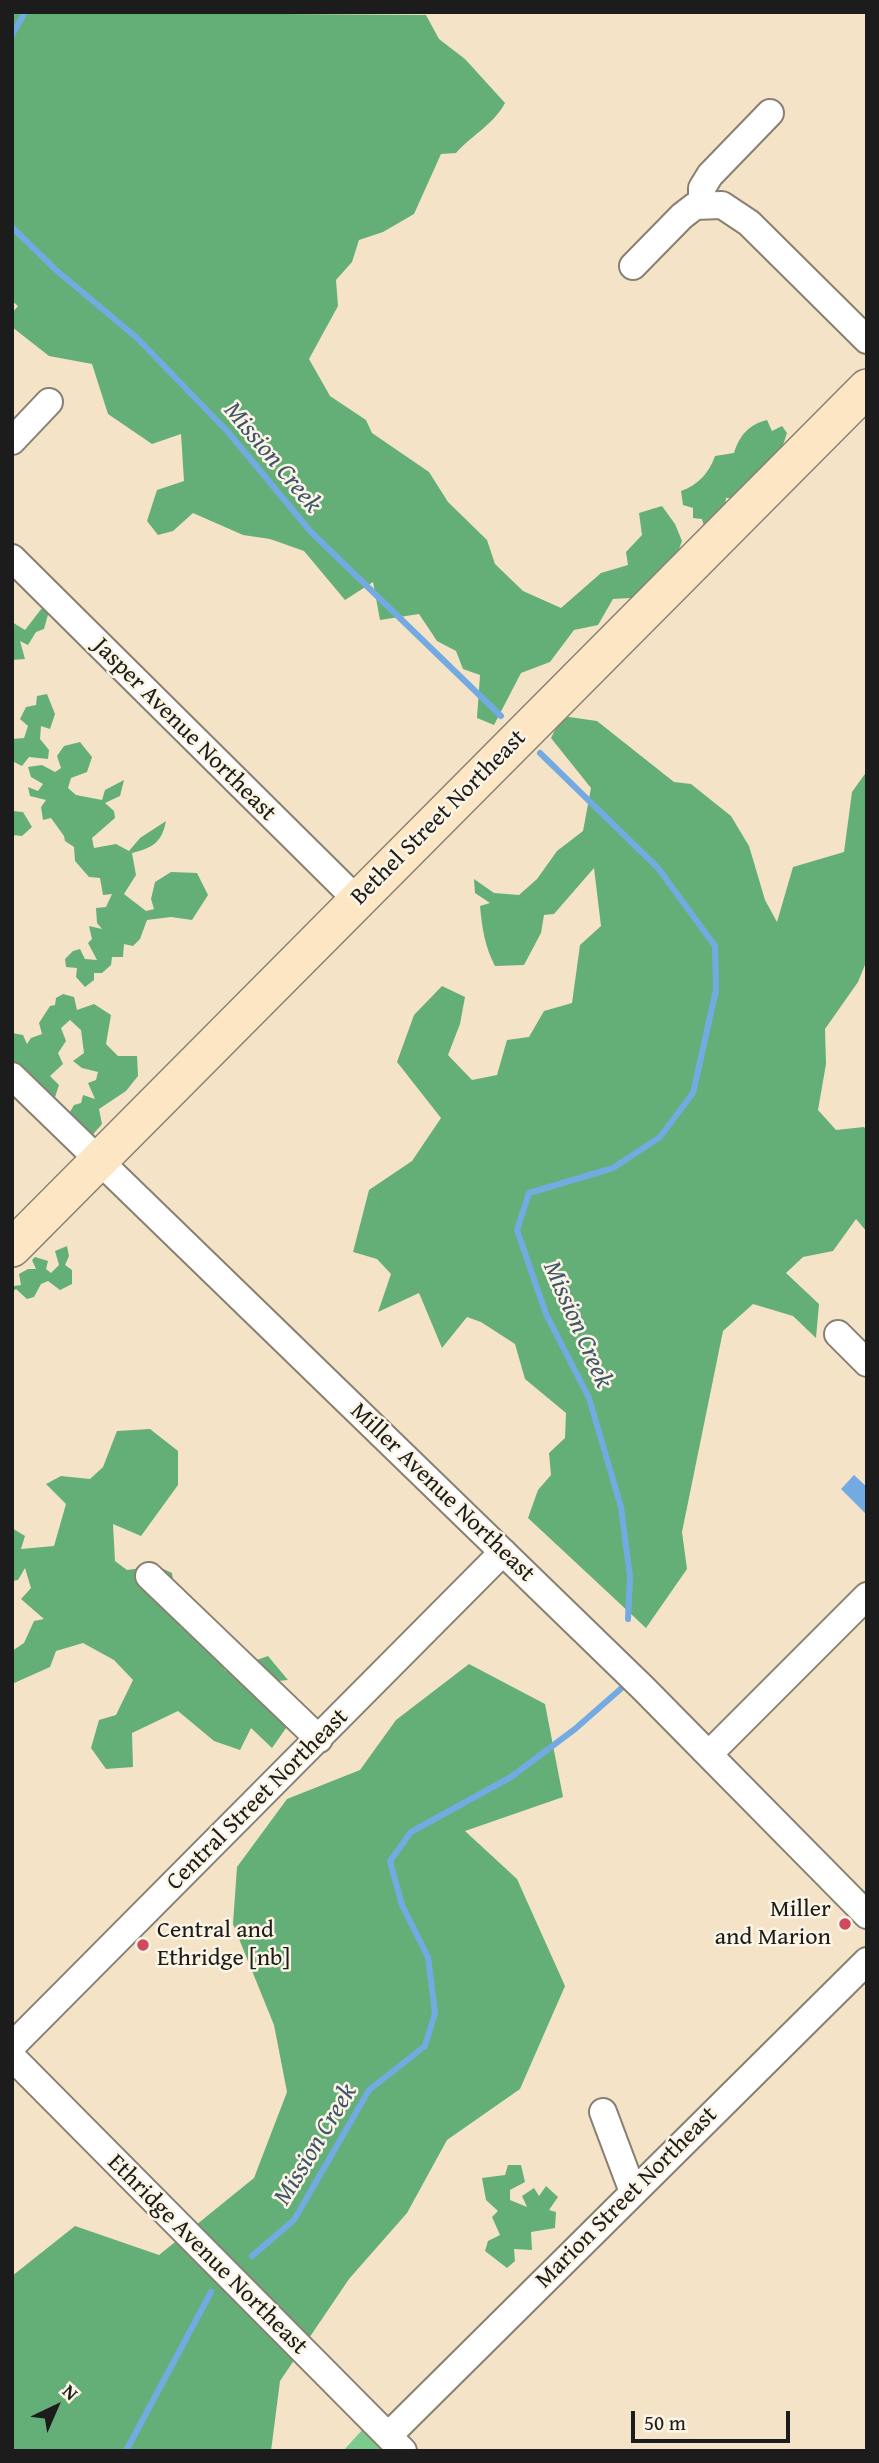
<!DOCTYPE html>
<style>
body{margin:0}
#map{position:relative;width:879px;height:2463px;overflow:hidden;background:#f4e3c7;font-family:"Gentium Book Plus",serif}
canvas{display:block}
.frame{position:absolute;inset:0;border:14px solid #1c1c1c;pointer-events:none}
.north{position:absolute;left:21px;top:2372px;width:70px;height:70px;-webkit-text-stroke:5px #fcf5e5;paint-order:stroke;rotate:44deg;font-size:19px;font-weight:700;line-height:28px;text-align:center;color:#1c1c1c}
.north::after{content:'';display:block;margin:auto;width:24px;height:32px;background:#1c1c1c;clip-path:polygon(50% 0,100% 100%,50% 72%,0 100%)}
.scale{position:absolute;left:631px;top:2411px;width:159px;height:32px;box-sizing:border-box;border:4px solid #1c1c1c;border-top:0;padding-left:9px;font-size:21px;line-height:24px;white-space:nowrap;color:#1c1c1c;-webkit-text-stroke:5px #fcf5e5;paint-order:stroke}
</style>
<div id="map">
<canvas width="879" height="2463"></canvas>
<div class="frame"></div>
<div class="north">N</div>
<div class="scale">50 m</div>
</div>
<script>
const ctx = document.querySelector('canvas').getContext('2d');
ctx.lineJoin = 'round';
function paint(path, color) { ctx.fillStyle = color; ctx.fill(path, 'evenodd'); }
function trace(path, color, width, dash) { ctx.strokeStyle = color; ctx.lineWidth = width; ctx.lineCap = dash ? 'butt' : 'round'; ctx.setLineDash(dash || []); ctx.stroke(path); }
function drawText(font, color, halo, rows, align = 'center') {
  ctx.font = font + ' "Gentium Book Plus",serif'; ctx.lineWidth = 5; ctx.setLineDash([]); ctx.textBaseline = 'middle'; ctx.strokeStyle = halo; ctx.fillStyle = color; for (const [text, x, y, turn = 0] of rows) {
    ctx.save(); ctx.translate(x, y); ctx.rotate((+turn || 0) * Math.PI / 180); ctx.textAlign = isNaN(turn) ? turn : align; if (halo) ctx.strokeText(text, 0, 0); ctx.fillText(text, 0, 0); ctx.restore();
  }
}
paint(new Path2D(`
 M363 2429 386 2451H343Z`), '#7bcb8c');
paint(new Path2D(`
 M12 12 426 15 439 39 465 59 505 103C494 124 472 135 456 153L441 154 414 214 383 232 359 240 352 262 336 280 338 306 309 359 330 396 366 420 372 433 429 472 448 502 487 540 495 564 523 591 561 608 601 573 628 565 626 552 642 535 639 513 662 506 675 524 682 541 671 571 647 597 613 599 598 625 574 630 550 662 521 673 494 725 477 718 480 675 463 669 456 651 437 641 419 614 380 620 373 582 345 600 304 551 270 539 243 535 193 513 173 531 158 535 147 521 157 490 184 481 181 434 152 444 108 414 92 364 49 356 12 327V313L18 306 12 301Z
 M767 420 772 431 782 426 787 433 780 454 773 456 768 471 737 498H726L724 516 705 529 702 519 693 518V508L683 505 681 491C698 485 709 473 715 456L734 453C740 435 748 425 767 420Z
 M42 608 49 611 44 629 36 632 28 645 20 641 25 659 12 660V622L25 630Z
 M47 694 55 714 50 729 41 726 40 739 49 750 48 759 29 757 22 766 12 761V739L24 738 28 726 20 719 26 707 36 705 37 696Z
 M562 716 597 721 674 782 691 784 731 816 749 846 765 900 777 922 793 867 844 852 852 792 867 771V960L858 982 825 1029 826 1064 818 1110 836 1130 864 1127 867 1131V1232L856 1219 833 1251 803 1257 786 1273 819 1304 816 1338 793 1316 753 1304 723 1331 682 1532 687 1569 646 1628 528 1518 538 1490 551 1475 549 1453 565 1438 566 1413 525 1379 515 1344 481 1322 467 1317 442 1348 419 1293 378 1312 391 1274 377 1259 353 1252 369 1190 412 1161 441 1118 397 1062 414 1015 442 986 465 997 460 1024 448 1055 472 1080 497 1075 507 1040 529 1037 544 1011 572 1003 580 945 601 926 594 868 554 914 544 915 541 933 524 965 495 966C485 947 482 928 480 906L490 903 475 893 474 879 494 893 519 895 537 879 557 851 583 831 591 788 551 738Z
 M80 742 92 757 87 772 71 778 68 788 76 795 102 800 105 790 124 780 120 796 105 803 114 811 115 818 92 838 94 848 116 844 129 851 140 838 166 821C162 842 153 848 132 853L136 875 124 894 146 911 154 909 151 899 155 882 171 872 197 873 208 895 192 920 171 917 147 920 140 939 133 946 124 944 123 957H112L111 965 102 973H94V980L85 987 76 977 77 968 66 967 65 959 73 951 80 949 85 959 97 960 88 943 92 939 89 926 102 929 97 923 96 908 106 907 112 894 103 895 100 878 89 877 75 861 74 847 65 841 64 836 51 818 43 820 41 807 46 800 30 796 28 787 38 791 43 784 31 777 28 767 42 765 55 772 61 768 57 756 64 746Z
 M12 811 23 812 32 827 22 836 12 835Z
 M63 994 74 997 77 1010 94 1004 111 1015 106 1044 118 1056H137L138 1076 126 1091 99 1109 102 1124 89 1139 67 1117 74 1105 81 1103 83 1095 95 1099 88 1083 96 1080 98 1072 82 1068 73 1061 84 1053 81 1030 70 1020 61 1028 66 1041 58 1053 63 1064 50 1076 59 1085 54 1100 12 1081V1033L23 1035 27 1044 31 1038 42 1034 39 1023 50 1006 55 1005 56 998Z
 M67 1246 69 1256 65 1265 72 1270V1284L60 1290 48 1281 41 1284 34 1297 27 1299 16 1289 12 1292 14 1286 21 1285 19 1274 28 1269H36L32 1260 35 1257 48 1261 46 1269 51 1273 59 1265 55 1251Z
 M150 1429 178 1451V1485L141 1536 113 1524 115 1561 127 1570 157 1566 172 1573 180 1627 198 1635 226 1671 268 1656 288 1680 247 1684 291 1721 272 1748 251 1728 240 1750 214 1741 178 1711 132 1733 133 1767 106 1769 91 1748 99 1720 116 1715 133 1680 114 1660 83 1643 56 1651 50 1667 12 1684V1651L24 1643 34 1621 44 1619 21 1599 31 1588 25 1568 18 1580 12 1581V1528L25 1536 21 1549 54 1546 66 1504 46 1484 61 1476 90 1479 103 1467 117 1431Z
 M469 1664 545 1704 563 1797 465 1831 517 1879 565 1986 520 2089 447 2140 407 2213 349 2279 280 2381 271 2451H12V2276L75 2226 159 2255 254 2178 287 2092 274 2025 233 1924 237 1867 287 1799 360 1770 396 1720Z
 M508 2165H521L525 2182 510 2190V2200L527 2207 522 2196 534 2188 539 2196 546 2186 558 2197 549 2210 556 2212 555 2228 531 2232 532 2250 514 2249 515 2261 507 2268 485 2251 488 2241 500 2235 492 2217 498 2211 486 2200 482 2178 505 2175Z`), '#64af78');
paint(new Path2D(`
 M854 1475 867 1487 866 1514 841 1489Z`), '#74aae2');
trace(new Path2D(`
 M12 35 25 12
 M12 227 56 270 137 338 228 432 311 532 501 716
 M540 753 658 868 715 946 716 990 693 1093 660 1137 613 1168 529 1193 517 1230 546 1314 589 1398 621 1507 630 1577 628 1619
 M252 2256 294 2220 369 2090 425 2046 435 2013 428 1957 402 1905 390 1861 411 1832 511 1777 575 1729 624 1686
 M126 2451 211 2292`), '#74aae2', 6);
const street = new Path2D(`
 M702 205V188L710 175 770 113
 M633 266 682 216 695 206 722 205 749 223 867 340
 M12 441 49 402
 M12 558 357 900
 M12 1076 643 1688 867 1915
 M838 1334 867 1363
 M149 1576 319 1739
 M709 1754 867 1596
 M12 2046 503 1552
 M12 2057 403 2451
 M603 2112 633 2192
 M388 2436 867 1961`);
const secondary = new Path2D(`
 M12 1248 867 388`);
trace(street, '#888072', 30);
trace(secondary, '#888072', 40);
trace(street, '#fff', 26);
trace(secondary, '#fce6c4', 37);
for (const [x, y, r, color] of [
 [845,1924,7,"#d1495b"],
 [143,1945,7,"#d1495b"]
]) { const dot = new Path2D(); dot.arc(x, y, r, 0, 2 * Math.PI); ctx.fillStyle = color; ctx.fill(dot); trace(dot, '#fcf5e5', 2.5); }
drawText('24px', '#1c1c1c', '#fcf5e5', [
 ["Jasper Avenue Northeast",184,730,45],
 ["Bethel Street Northeast",439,818,-45],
 ["Miller Avenue Northeast",442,1493,44],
 ["Central Street Northeast",258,1800,-45],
 ["Marion Street Northeast",627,2198,-45],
 ["Ethridge Avenue Northeast",207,2255,45]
]);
drawText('24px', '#1c1c1c', '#fcf5e5', [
 ["Miller",831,1910],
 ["and Marion",831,1938],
 ["Central and",157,1931,"left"],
 ["Ethridge [nb]",157,1959,"left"]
], 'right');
drawText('italic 26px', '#3f556b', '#fcf5e5', [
 ["Mission Creek",272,458,50],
 ["Mission Creek",577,1325,66],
 ["Mission Creek",316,2145,-59]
]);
</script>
